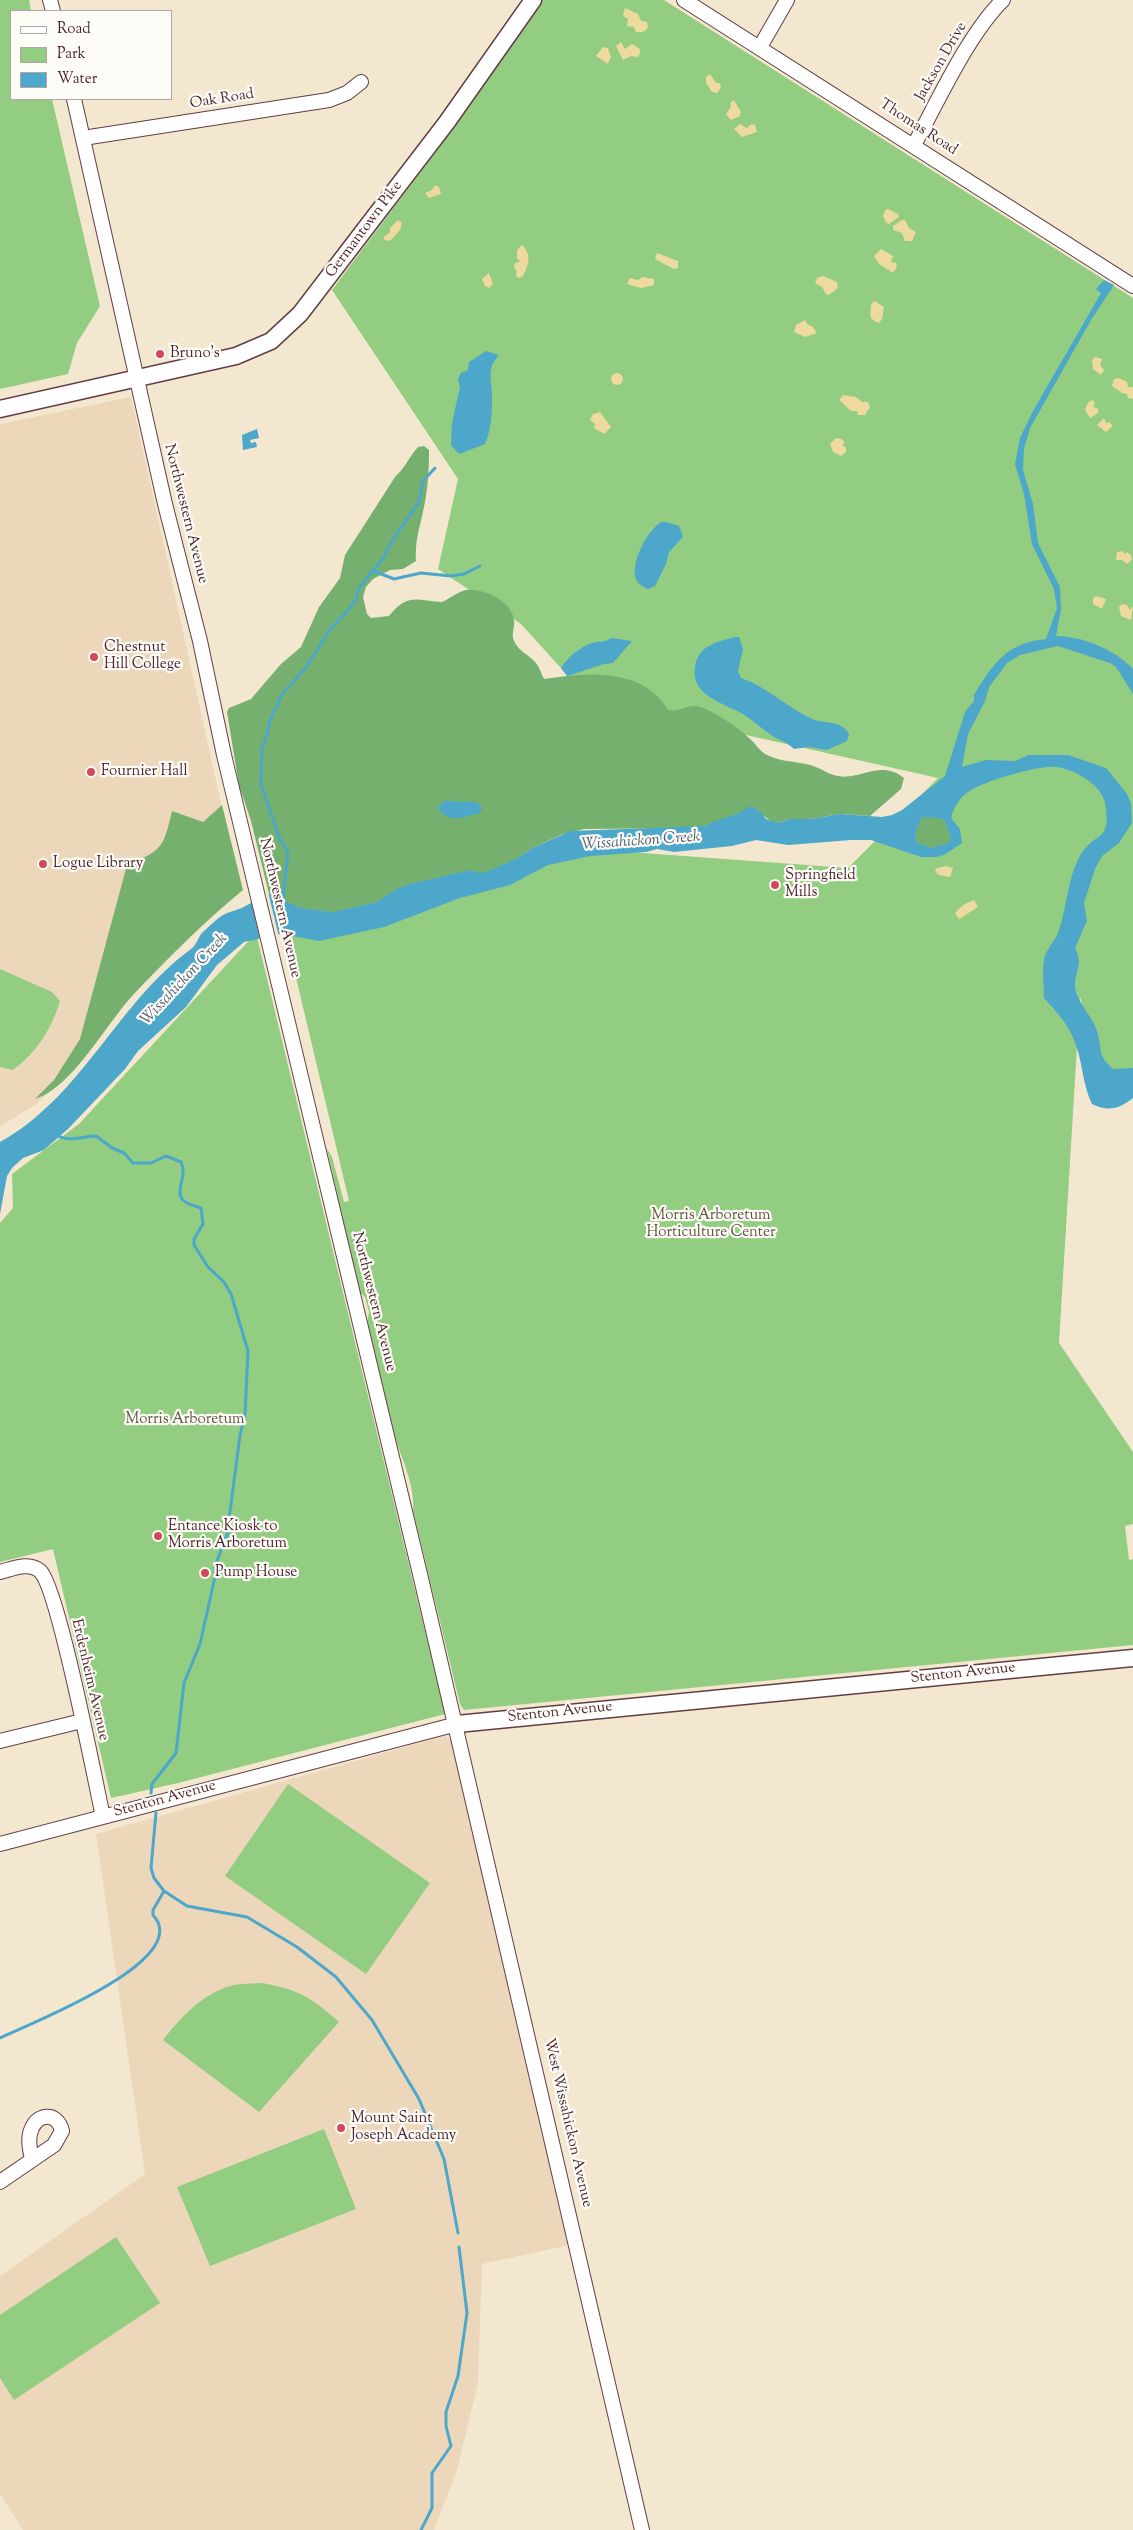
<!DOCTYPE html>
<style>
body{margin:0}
#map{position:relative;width:1133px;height:2530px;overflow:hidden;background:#f3e8cf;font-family:"Sorts Mill Goudy",serif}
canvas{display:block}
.legend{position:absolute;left:10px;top:10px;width:162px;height:90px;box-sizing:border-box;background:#fdfcf7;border:1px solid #b5a4a5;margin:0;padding:6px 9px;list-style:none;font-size:15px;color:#4a1f2b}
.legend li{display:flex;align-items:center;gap:10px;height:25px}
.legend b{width:25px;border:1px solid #b5a4a5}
</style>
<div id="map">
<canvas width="1133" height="2530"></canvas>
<ul class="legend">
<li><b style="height:6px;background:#fff"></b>Road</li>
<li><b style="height:14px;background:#92cd81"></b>Park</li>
<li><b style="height:14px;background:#4ca7ca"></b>Water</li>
</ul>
</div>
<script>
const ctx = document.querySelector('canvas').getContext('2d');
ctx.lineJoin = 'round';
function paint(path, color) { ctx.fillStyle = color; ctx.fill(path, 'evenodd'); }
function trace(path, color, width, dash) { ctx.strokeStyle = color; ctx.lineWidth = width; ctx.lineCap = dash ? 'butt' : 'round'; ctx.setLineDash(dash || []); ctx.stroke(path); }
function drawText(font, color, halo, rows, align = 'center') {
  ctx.font = font + ' "Sorts Mill Goudy",serif'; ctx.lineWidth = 4.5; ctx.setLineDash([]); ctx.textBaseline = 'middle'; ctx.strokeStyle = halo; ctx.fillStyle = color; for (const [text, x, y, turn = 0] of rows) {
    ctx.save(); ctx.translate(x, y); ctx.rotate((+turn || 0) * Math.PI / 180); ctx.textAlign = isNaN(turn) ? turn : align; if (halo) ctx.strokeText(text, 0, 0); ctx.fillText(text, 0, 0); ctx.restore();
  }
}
paint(new Path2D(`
 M131 397 240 889 131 993 61 1080 37 1104 0 1126V424Z
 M444 1736 454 1741 534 2081 569 2245 482 2264 478 2383 457 2470 434 2530H23L0 2494V2276L145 2174 96 1834Z`), '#edd7bb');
paint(new Path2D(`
 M0 0H29L31 11H11V99H52L100 306 77 343 68 374 0 389Z
 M542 0H664L1133 298V1094L1106 1082 1080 997 1059 1343 1133 1452V1524L1125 1526 1129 1560 1133 1559V1645L464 1710 460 1704 413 1510C415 1487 403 1462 396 1440 384 1403 377 1363 367 1325L369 1312 365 1297 359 1291 327 1149 332 1157 344 1202 349 1201 275 889 574 848 848 868 938 778 590 700 521 624 438 569 458 479 332 290 434 154Z
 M256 933 445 1714 178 1783 111 1798 53 1549 0 1562V1223L13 1208 12 1174 79 1124Z
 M0 969 52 992 60 1001C51 1030 37 1052 13 1070L0 1067Z
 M288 1784 430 1883 366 1974 225 1876Z
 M262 1983C299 1990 311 1997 339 2022L259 2112 163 2040C181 2017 201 1995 230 1986 240 1983 252 1984 262 1983Z
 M324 2129 356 2209 210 2266 177 2187Z
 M116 2237 160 2303 14 2400 0 2378V2315Z`), '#92cd81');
paint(new Path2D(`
 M424 446 429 450C429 468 428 489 424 507 420 528 415 538 416 561L403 569 390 570 373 579 366 587 363 597 367 614 371 618 389 616C408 592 417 601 442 602 449 599 459 591 466 590 483 588 513 601 514 621 515 630 510 634 515 643 520 652 528 654 535 662 539 666 541 673 544 679 586 673 643 667 668 710 680 713 688 703 700 707 715 712 738 727 749 738 755 743 759 750 765 754 779 762 795 761 810 765 819 767 826 773 834 775 859 783 879 758 904 778L901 789 870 816 840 814 811 819H790L778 823 772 822 764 816 742 812 705 826 690 828 584 829 561 835 532 848 518 858 488 871 481 873 470 870 410 884 396 889 377 902 333 912 301 908 269 894 251 821 239 785 227 712 229 708 251 699 281 664 301 647 319 607 340 578 345 555 395 477C405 468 409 457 418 447Z
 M222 805 243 890C204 922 167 959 133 995 106 1024 72 1088 35 1099L54 1080 80 1039 127 865C163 850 163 848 172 811L203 822Z
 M923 817 939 818 945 821 951 839 949 843 930 848 916 842C914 836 918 822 923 817Z`), '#75b06f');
paint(new Path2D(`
 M625 8 638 14 641 21 647 22 648 27C646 32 640 33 636 32L634 27 627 26 628 19 623 16Z
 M621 42 625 49 632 44 640 49V54L637 57 631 56 623 60 616 46Z
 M603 47 608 48 611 57 608 64 596 56Z
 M710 74 716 83H720L721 88 717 93 712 92 706 83V77Z
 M734 100 741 112 740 116 731 120 726 114 731 107 730 103Z
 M740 124 747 128 751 124 755 125 757 132 742 137 734 129Z
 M435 185 439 187 441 194 429 198 425 193 432 190Z
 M888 209 898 214 899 217 889 224 886 222 883 216 885 210Z
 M398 220 402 223 400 230 390 241 385 240 383 238 390 232V228Z
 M902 220H905L909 228 916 232 912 241H905L902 233 893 230V226Z
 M522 245C532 255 529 264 523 276L519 278 516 276 517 271 514 268 515 263 521 261 517 259V250Z
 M881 249 893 256 891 262 896 263 897 267 893 273 879 264 874 256Z
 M657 253 678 261V268L674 269 655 259Z
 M489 273 493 284 489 288 485 286 482 279Z
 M823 276 837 282 838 288 829 295 826 294 822 287 815 283 817 278Z
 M643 277 654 279V285L641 288 627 284 630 278 638 280Z
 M875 301 884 307 882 319 879 323C867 318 871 314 871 304Z
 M805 320 808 325 812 326 817 333 805 337 794 332 796 325Z
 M1095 357 1102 359 1100 365 1104 370 1101 375 1093 369 1092 360Z
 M611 379a6 6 0 1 1 12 0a6 6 0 1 1-12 0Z
 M1119 378 1127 382 1128 387H1133V399L1128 398 1127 394 1122 393 1112 386 1114 379Z
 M843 395 856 397 862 402H868L870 407 865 415H858L857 411H851L839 400Z
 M1092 400 1095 403 1093 407 1097 408 1099 412 1090 418 1085 410 1088 403Z
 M600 412 611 427 604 434 594 428 595 424 590 420 593 414Z
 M1104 418 1106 423 1109 422 1113 426 1106 432 1097 425Z
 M836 438 842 439 844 442 843 446 846 447V452L841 456 833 452 830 444Z
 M1122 551 1125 554 1127 552 1131 555 1132 559 1127 564 1122 560H1116L1117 552Z
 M1096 596 1106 599 1102 609 1093 604V598Z
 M1122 604 1127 605 1130 610 1133 606 1131 620 1121 616 1119 607Z
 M946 866 953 868 950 877 939 875 935 871 937 868Z
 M974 900 978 907 959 919 955 913 963 905Z`), '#eeda9e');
paint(new Path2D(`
 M1104 280 1114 285 1091 320 1030 428 1024 449 1023 470 1033 504 1038 543 1060 587 1061 609 1056 636C1082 636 1116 650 1133 669V694L1116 667 1110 663 1058 646 1020 655 1007 663 989 687 985 701 968 734 962 767 986 760 1015 761 1029 755H1068L1106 768 1127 794 1131 803 1132 823 1119 843 1102 856 1095 869 1084 903 1087 921 1075 948C1084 965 1075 969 1075 986 1075 999 1094 1019 1097 1031 1103 1050 1096 1054 1113 1069L1133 1068V1098C1119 1109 1109 1112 1092 1104 1082 1084 1083 1061 1074 1040 1068 1024 1056 1011 1044 998 1044 986 1042 972 1044 960 1045 951 1054 942 1058 933 1067 909 1067 879 1080 856 1095 830 1112 844 1105 803 1102 785 1075 770 1058 767 1041 764 977 782 964 795 958 801 953 809 951 818L960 829 962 843 944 855 936 857H921L871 840H851L788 845 756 840 732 846 674 852 657 849 646 852 590 856 548 865 510 885 460 898 384 927 319 941 281 934 244 942 217 965 186 1007 138 1051 125 1069 69 1128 44 1150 23 1158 12 1168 7 1176 0 1214V1142C82 1097 117 1003 191 949 197 945 198 936 204 931 211 925 219 916 227 913 232 911 237 910 242 908 251 903 259 898 269 894L301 908 333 912 377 902 396 889 410 884 470 870 481 873 488 871 518 858 532 848 571 831 705 826C720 817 735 818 750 806L760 811 766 819 778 823 790 819H811L840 814 882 817 892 815 902 810 945 776 965 712 974 701V695C993 664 1006 643 1046 639L1057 608 1054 589 1032 544 1024 494 1015 464 1020 438 1033 411 1101 293 1096 289ZM923 817 939 818 945 821 951 839 949 843 930 848 916 842C914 836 918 822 923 817Z
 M486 351 499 355C485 369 493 383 492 399 492 414 491 430 485 444L459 454 451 445 452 423 460 387 458 379 461 373 468 370 469 362Z
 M257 429 259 438 250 440 251 443 256 442 257 447 243 450 242 435Z
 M661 522H666L679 526 683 537 669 552 666 564 655 586 648 589C643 587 638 584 636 579 630 563 647 531 661 522Z
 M735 637H739L743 649 738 671 741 678C767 687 787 707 812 719 824 724 844 720 849 735L847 741 827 750 809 747 794 749C788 743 782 741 774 737 763 730 754 721 743 714 723 703 690 695 695 667 698 645 717 642 735 637Z
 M611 638 632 641 613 663 604 664 567 676 561 668C568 657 580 647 592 643 599 641 604 643 611 638Z
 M444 801 476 802 483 808 479 813C465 817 447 825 438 807Z`), '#4ca7ca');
paint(new Path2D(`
 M268 892 279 937 260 940 251 900Z`), '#f3e8cf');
trace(new Path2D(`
 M374 571 394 579 421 573 451 576 464 574 480 566
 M283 901 288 852 279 837 261 784 262 749 268 731 269 723 282 694 306 668 329 631 350 608 356 599 359 588 384 557 393 539 419 502 423 481 435 468
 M57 1135C68 1143 83 1136 96 1136L112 1148 124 1153 133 1163H151L166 1156 181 1162C188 1177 174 1191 183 1200 188 1205 195 1206 201 1208L203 1224 194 1239V1245L208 1267 224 1282 231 1294 248 1351 245 1415 240 1435 227 1535 215 1566V1577L200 1644 184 1683 176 1753 152 1784 151 1793
 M156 1813 151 1868 154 1878 164 1891 187 1906 247 1917 297 1947 336 1977 372 2020 419 2099 444 2159 458 2233
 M0 2038C29 2024 195 1960 153 1915V1910L164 1891
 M421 2530 432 2508V2473L451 2446 446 2426V2412L458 2376 467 2313 459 2247`), '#4ca7ca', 3);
const minor = new Path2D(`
 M50 0 53 11
 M684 0 1133 286
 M760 47 787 0
 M74 99 165 504 200 641 224 755C367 1346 507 1937 642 2530
 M83 138 329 100 347 93 361 82
 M914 145C938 101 969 33 1003 0
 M0 1572C12 1569 29 1561 40 1571 58 1587 95 1780 103 1817
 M0 1741 82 1721
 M0 1844 457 1724
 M0 2182 54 2145 62 2131C58 2113 39 2112 32 2128 27 2138 30 2150 32 2159`);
const major = new Path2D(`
 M0 409 236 356 271 341 300 314 447 122 533 0
 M457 1724 1133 1658`);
trace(minor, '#633d44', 16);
trace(major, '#633d44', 19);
trace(minor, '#fff', 14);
trace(major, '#fff', 16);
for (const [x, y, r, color] of [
 [160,354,5,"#d1495b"],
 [94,657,5,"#d1495b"],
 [91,772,5,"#d1495b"],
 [43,864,5,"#d1495b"],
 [775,885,5,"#d1495b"],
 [158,1536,5,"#d1495b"],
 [205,1573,5,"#d1495b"],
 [341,2128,5,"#d1495b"]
]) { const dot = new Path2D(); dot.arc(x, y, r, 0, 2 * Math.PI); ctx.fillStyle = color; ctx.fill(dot); trace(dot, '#fdfcf7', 2); }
drawText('15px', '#4a1f2b', '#fdfcf7', [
 ["Jackson Drive",942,62,-60],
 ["Oak Road",222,100,-9],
 ["Thomas Road",918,128,33],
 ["Germantown Pike",365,230,-53],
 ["Northwestern Avenue",185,514,76],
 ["Northwestern Avenue",279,908,77],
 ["Northwestern Avenue",373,1302,76],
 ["Stenton Avenue",963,1674,-6],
 ["Erdenheim Avenue",89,1680,77],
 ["Stenton Avenue",560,1713,-6],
 ["Stenton Avenue",165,1800,-15],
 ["West Wissahickon Avenue",567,2123,77]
]);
drawText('15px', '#4a1f2b', '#fdfcf7', [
 ["Bruno's",170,354],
 ["Chestnut",104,648],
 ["Hill College",104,665],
 ["Fournier Hall",101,772],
 ["Logue Library",53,864],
 ["Springfield",785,876],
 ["Mills",785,893],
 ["Entance Kiosk to",168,1527],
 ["Morris Arboretum",168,1544],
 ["Pump House",215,1573],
 ["Mount Saint",351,2119],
 ["Joseph Academy",351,2136]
], 'left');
drawText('15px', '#605345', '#fdfcf7', [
 ["Morris Arboretum",711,1216],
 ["Horticulture Center",711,1233],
 ["Morris Arboretum",185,1420]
]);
drawText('italic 16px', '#4b5c73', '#fdfcf7', [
 ["Wissahickon Creek",641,842,-4],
 ["Wissahickon Creek",185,980,-47]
]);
</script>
